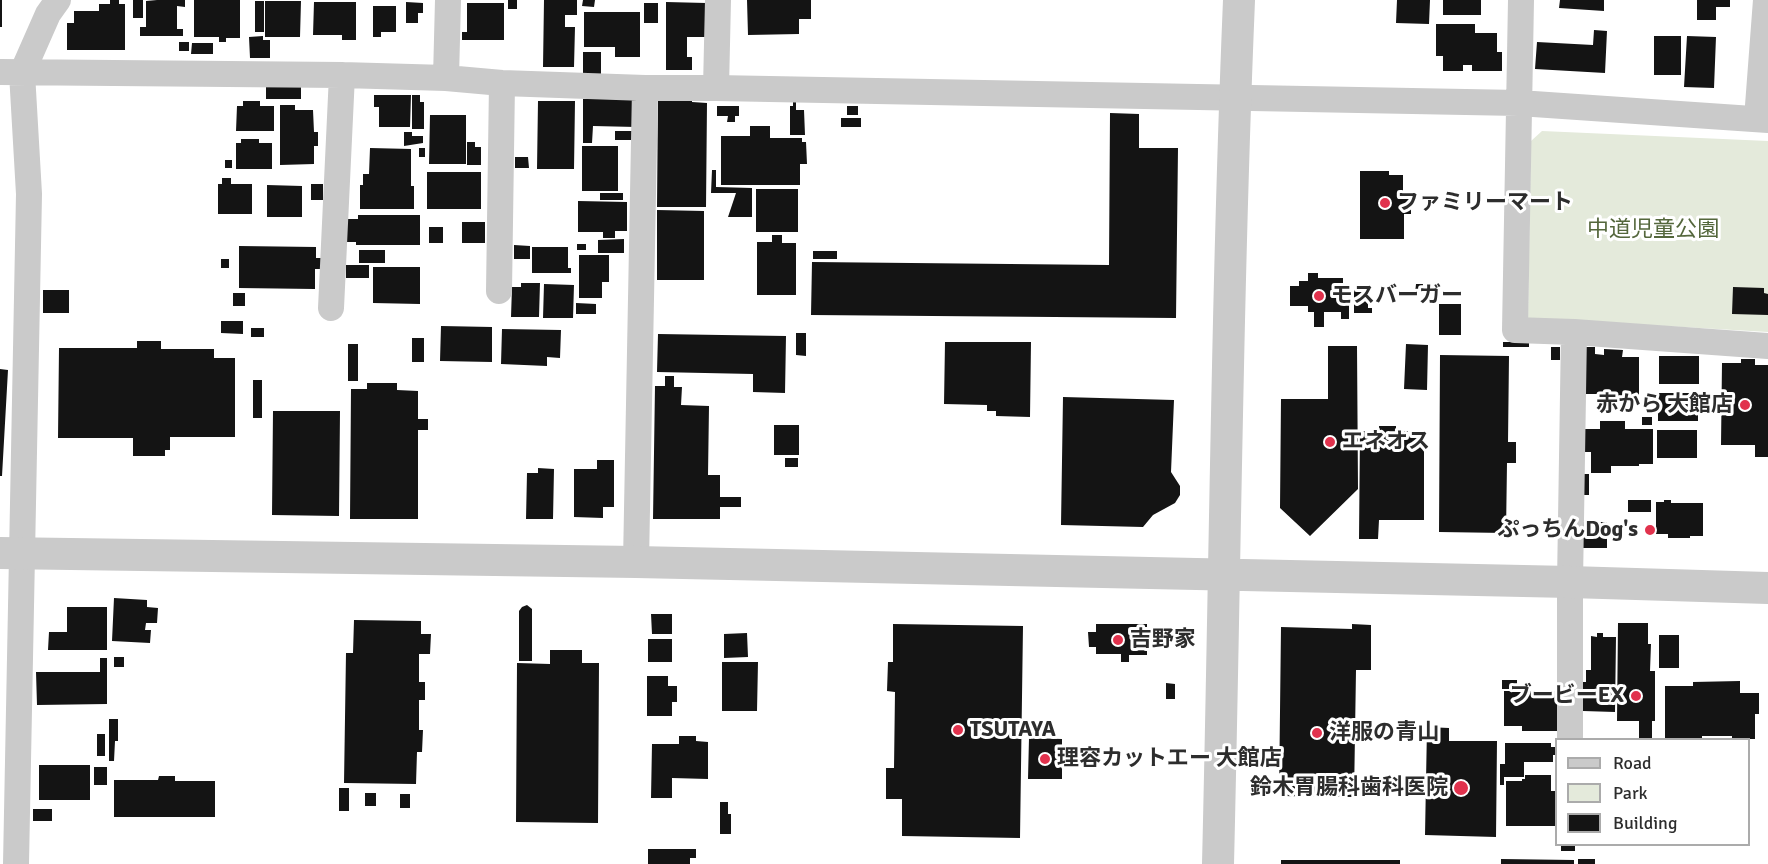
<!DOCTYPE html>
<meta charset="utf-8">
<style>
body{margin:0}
#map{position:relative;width:1768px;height:864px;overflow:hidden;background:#fff;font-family:Signika,sans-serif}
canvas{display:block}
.legend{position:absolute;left:1555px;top:738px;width:195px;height:108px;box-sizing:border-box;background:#fff;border:2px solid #ababab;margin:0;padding:8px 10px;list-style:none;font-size:18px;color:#2d2d2d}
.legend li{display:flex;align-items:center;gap:12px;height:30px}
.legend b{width:30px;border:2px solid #ababab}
</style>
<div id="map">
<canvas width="1768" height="864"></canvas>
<ul class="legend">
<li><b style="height:8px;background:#cacaca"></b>Road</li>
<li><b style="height:16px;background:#e4eadb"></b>Park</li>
<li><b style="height:16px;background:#141414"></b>Building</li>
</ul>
</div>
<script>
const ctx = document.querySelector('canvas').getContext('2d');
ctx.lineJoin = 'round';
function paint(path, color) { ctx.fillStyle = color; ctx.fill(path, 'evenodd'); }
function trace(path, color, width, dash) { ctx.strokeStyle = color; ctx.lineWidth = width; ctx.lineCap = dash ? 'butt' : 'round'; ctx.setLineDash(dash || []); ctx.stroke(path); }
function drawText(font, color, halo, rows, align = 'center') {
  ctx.font = font + ' Signika,"Noto Sans JP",sans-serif'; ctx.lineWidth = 6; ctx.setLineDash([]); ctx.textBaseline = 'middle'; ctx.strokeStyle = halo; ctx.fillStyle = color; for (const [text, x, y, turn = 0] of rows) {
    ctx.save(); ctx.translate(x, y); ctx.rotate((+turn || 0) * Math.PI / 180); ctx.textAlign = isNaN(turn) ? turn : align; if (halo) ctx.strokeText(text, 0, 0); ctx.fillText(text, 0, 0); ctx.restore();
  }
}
paint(new Path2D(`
 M1542 131 1768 141V332L1528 318 1531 141Z`), '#e4eadb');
paint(new Path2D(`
 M0 0H2V27H0Z
 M110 0H119V4H125V50H67V23H74V11H99V4H110Z
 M133 0H143V18H133Z
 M157 0H185V7L177 6V29H183V36H140V27H146V1Z
 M194 0H240V38H226V42H219V37H194Z
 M508 0H517V9H508Z
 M544 0H577V15H565V27H575L574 67H543Z
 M583 0H595L594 7 582 6Z
 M747 0H811V19H799V34L748 35Z
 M1397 0H1430L1429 24 1396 23Z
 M1443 0H1481V15H1443Z
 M1560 0H1604V11L1559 8Z
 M1697 0H1730V7H1716V20H1697Z
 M255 1H264V32H255Z
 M265 1H301L300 37H265Z
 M314 2H356V40H342V35H313Z
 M406 2 423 3V13H418V23H406Z
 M666 2 706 3 705 37H687V57H692V70H666Z
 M467 3H504V40H462V32H467Z
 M644 3H658V23H644Z
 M373 6H396V32H381V37H373Z
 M584 12H640V57H615V47H584Z
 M1436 24H1475V33H1497V52H1502V71H1472V65H1463V71H1443V56H1436Z
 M1594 30 1607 31 1605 73 1535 69 1537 42 1593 45Z
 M263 36V40H270V58H250L249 37Z
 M1654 36H1681V75H1654Z
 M1687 36 1716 37 1714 88 1684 87Z
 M179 42H189V51H179Z
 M192 43H213V54H191Z
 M583 52H601V75H583Z
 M301 85V99H266V86Z
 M374 95H411L410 127H379V107H374Z
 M412 95H420V102H424V129H412Z
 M658 97 692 98V102L707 103 706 207H657Z
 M583 99H637L636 127 593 126 592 143H583Z
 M243 101H260V106H274V131H236L237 106H243Z
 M538 101H575L574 169H537Z
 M793 101H796V110H804L805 135H790V106H793Z
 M280 105H295V110H313L314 132H318V146H314V164L280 165Z
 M717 106H739V116H735V122H727L728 116H717Z
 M847 106H858V115H847Z
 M1110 113 1139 114V148H1178L1176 318 811 315 812 262 1109 265Z
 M430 115H466V164H429Z
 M841 118H861V127H841Z
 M750 126H770V138H802V142H806L807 164H800V185H721V136H750Z
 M615 131H635V140H615Z
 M404 132H412V136H423V143L404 146Z
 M241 139H259V143H272V169H236V143H241Z
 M467 142H475V147H481V165H467Z
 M582 146H618V191H582Z
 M370 148 411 149V186H414V209H360V185H363V174H369Z
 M419 148H425V157H419Z
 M515 157H528L529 168H515Z
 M225 160H232V168H225Z
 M712 170H716V187L752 188V217H728L736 193H711Z
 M1360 171H1389V175H1403V192H1411V214H1404V239H1360Z
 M427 172H481V209H427Z
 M222 178H231V184H252V214H218V184H222Z
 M311 184H323V200H311Z
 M267 185 302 186V217H267Z
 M756 189H798V232H756Z
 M600 193H623V200H600Z
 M578 201 627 202V231H615V238H603V232H578Z
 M657 210 704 211V280H657Z
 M358 215H420V245H356V242H346V219H358Z
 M462 222H485V243H462Z
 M429 227H443V243H429Z
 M772 235H782V243H796V295H757V242H772Z
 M624 239V253H598V240Z
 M577 244H586V250H577Z
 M514 245 530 246V259H514Z
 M239 246 316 247V258H321V269H315V289L239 288Z
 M532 247H568V268H571V273H532Z
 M359 250H385V263H359Z
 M813 251H837V259H813Z
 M579 255H609V282H602V298H579Z
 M221 259H229V268H221Z
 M346 265H369V278H346Z
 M373 267H420V304L373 303Z
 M1308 273H1318V278H1343V283H1349V319H1341V312H1324V327H1314V312H1308V306H1290V286H1299V281H1308Z
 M521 283H540L539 317H511L512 287H521Z
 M544 284 574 285 573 318H543Z
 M1416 284H1423L1422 294H1415Z
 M1733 287 1764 288V293L1768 294V315L1732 314Z
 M1354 289H1368V308H1372V313H1354Z
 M43 290H69V313H43Z
 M233 293H245V306H233Z
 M576 303 596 304V314H576Z
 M1439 304H1461V335H1439Z
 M221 321H243V334L221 333Z
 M441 326 492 327V362L440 361Z
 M251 328H264V337H251Z
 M502 329 561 330 560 358 547 357V366L501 364Z
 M796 333H806V356L796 355Z
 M658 334 786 336 785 393 753 392V374L657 372Z
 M412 338H424V362H412Z
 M137 341H161V349H214V358H235V437H170V450H165V456H133V438H58L59 348H137Z
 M945 342H1031L1030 417 996 416V411H987V405L944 404Z
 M1503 342H1529V347H1503Z
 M348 344H358V381H348Z
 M1406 344 1428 345 1427 390 1404 389Z
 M1328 346H1357L1358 489 1310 536 1280 508 1281 399H1328Z
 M1551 347H1560V360H1551Z
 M1584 347H1595V354L1604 355V349L1623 350 1622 357H1639V400H1615V394H1584Z
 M1440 355 1509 356 1508 442H1516V463H1507L1506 533 1439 532Z
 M1659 356H1699V384H1659Z
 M1741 359H1755V365H1768V457H1755V445H1721L1722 363H1741Z
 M0 369 8 370 2 476H0Z
 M665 376H674V387H682L681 405 709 406 708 475H720V497H741V507H720V519H653L655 386H665Z
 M253 380H262V418H253Z
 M367 383H397V390L418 391V419H428V430H418V519H350L351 389H367Z
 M1658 393H1698V421H1658Z
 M1063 397 1174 400 1171 472 1180 486V495L1175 503 1153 515 1143 527 1061 525Z
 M273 411H340L339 516 272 515Z
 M1642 417H1652V425H1642Z
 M1600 421H1625V429H1653V464H1639V466H1611V473H1591V452H1585V429H1600Z
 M774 425H799V455H774Z
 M1379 426H1396V431H1408V435H1417V439H1424V520H1379L1378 539H1359L1360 431H1379Z
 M1657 430H1697V458H1657Z
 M785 458H798V467H785Z
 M597 460H614V507H603V518L574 517V469H597Z
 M538 468 554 469 553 519H526L527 473H538Z
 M1582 474H1589V495H1582Z
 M1628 500H1651V512H1628Z
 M1664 500H1671V503H1703V536H1690V538H1668V534H1656V502H1664Z
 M1581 522H1607V548H1581Z
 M114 598 147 600V607L158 608 157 623H146L145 630H151L150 643 112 641Z
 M527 605 532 609V661H519V611L522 607Z
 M67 607H107V650H48L49 632H67Z
 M651 614H672V634H652Z
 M354 620 421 621V634H431L430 654H419V682H425V700H419V730H423L422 752H417L416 784 344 783 346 653H353Z
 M1618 623H1648V644H1651L1650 671H1655V721H1652V740H1639V721H1617Z
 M893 624 1023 626 1020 838 902 836V799H886V768H894L895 692 887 691 888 662H893Z
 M1096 624H1147V655H1129V662H1121V654H1096V647H1089L1088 632H1096Z
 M1352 624 1371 625V670H1356L1354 797 1279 796 1281 627 1352 629Z
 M747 633 748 657 724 658V634Z
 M1597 633H1603V637H1616L1615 712 1583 711V682H1586V670H1591V636L1597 637Z
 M1659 635H1679V668H1659Z
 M648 639H672V662H648Z
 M550 650H582V663H599L598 823 516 822 517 663 550 664Z
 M114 657H124V667H114Z
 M100 658H107V704L37 705 36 672H100Z
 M722 662H758L757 711H722Z
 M647 676H668V686H677V702H672V716H647Z
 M1502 680H1517V689H1502Z
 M1740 681V693H1759V714H1755V739H1732V736H1702V740H1665V686H1693V682Z
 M1166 683 1175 684V699H1166Z
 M1504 691H1559L1558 731H1522V726H1504Z
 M109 719H118V741H115L114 761H109Z
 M1427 727 1449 728V741H1497L1496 837 1425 835Z
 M97 734H105V756H97Z
 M679 736H696V741L708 742V779L672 778V798H651L652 744H679Z
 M1029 738 1062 739V779H1028Z
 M1505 743H1551V747H1556V755H1553V762H1524V777H1504V785H1500V764H1505Z
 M39 765H90V800H39Z
 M94 767H107V785H94Z
 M1525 775H1551V791H1556V826H1506V781H1522V779H1525Z
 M159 776H175V781H215V817H114V780H158Z
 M339 788H349V811H339Z
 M365 793H376V806H365Z
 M400 794H410V808H400Z
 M720 802H728V814H731V834H720Z
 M33 809H52V821H33Z
 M1561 844H1575V851H1561Z
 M648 849H696V858H690V864H648Z
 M1501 859 1574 860V864H1501Z
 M1578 859H1595V864H1578Z
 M1281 860H1400V864H1281Z`), '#141414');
trace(new Path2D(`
 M1521 0 1515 330 1574 332 1768 346
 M0 72 342 75 446 78 502 83 645 88H716L1519 103 1768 120
 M446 78 448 0
 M716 88 718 0
 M1757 119 1766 0
 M499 291 502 83
 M331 308 342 75
 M636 562 645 88
 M1570 737V582L1574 332
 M16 864 29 194 22 73 48 14 58 0`), '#cacaca', 26);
trace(new Path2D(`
 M0 553 636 562 1570 582 1768 588
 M1218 864C1225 576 1227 288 1239 0`), '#cacaca', 32);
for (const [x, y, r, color] of [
 [1385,203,6,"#e1324d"],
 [1319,296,6,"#e1324d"],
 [1745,405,6,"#e1324d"],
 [1330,442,6,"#e1324d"],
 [1650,530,6,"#e1324d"],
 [1118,640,6,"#e1324d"],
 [1636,696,6,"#e1324d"],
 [958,730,6,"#e1324d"],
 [1317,733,6,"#e1324d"],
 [1045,759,6,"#e1324d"],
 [1461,788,8,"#e1324d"]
]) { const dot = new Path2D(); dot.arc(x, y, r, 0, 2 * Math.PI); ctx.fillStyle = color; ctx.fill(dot); trace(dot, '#fff', 2); }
drawText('bold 22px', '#2d2d2d', '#fff', [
 ["ファミリーマート",1397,203],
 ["モスバーガー",1331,296],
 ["赤から 大館店",1733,405,"right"],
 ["エネオス",1342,442],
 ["ぷっちんDog's",1638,530,"right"],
 ["吉野家",1130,640],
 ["ブービーEX",1624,696,"right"],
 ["TSUTAYA",970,730],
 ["洋服の青山",1329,733],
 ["理容カットエー 大館店",1057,759],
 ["鈴木胃腸科歯科医院",1448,788,"right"]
], 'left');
drawText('22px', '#54673c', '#fff', [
 ["中道児童公園",1653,230]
]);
</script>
